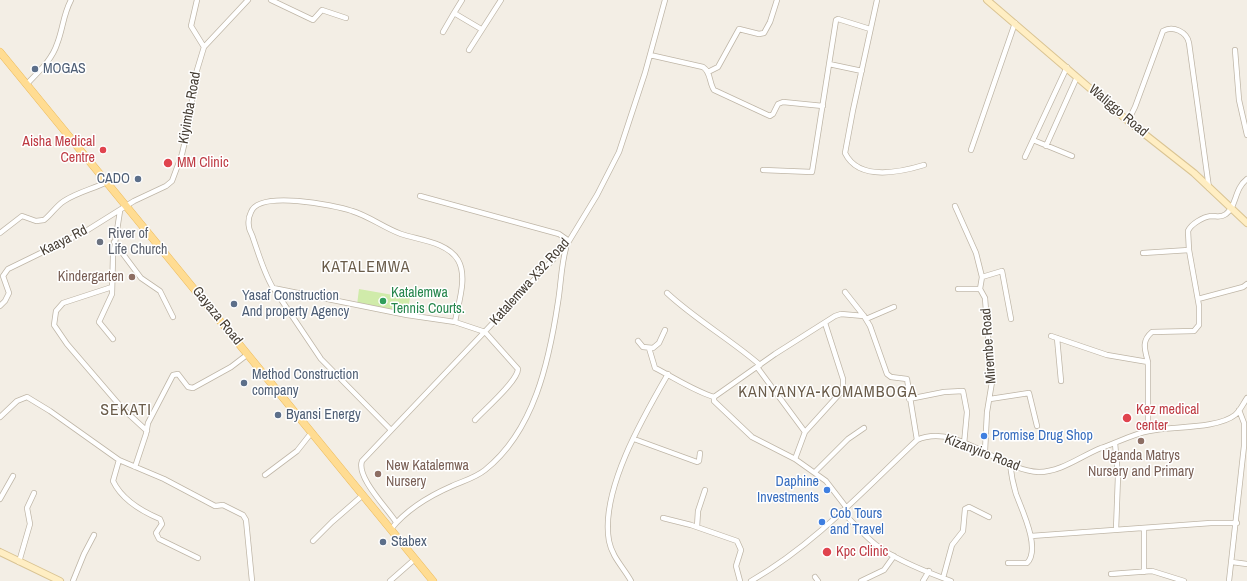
<!DOCTYPE html>
<style>
body{margin:0}
canvas{display:block;background:#f3eee5}
</style>
<canvas width="1247" height="581"></canvas>
<script>
const ctx = document.querySelector('canvas').getContext('2d');
ctx.lineJoin = 'round';
function paint(path, color) { ctx.fillStyle = color; ctx.fill(path, 'evenodd'); }
function trace(path, color, width, dash) { ctx.strokeStyle = color; ctx.lineWidth = width; ctx.lineCap = dash ? 'butt' : 'round'; ctx.setLineDash(dash || []); ctx.stroke(path); }
function drawText(font, color, halo, rows, align = 'center') {
  ctx.font = font + ' "Archivo Narrow",sans-serif'; ctx.lineWidth = 3; ctx.setLineDash([]); ctx.textBaseline = 'middle'; ctx.strokeStyle = halo; ctx.fillStyle = color; for (const [text, x, y, turn = 0] of rows) {
    ctx.save(); ctx.translate(x, y); ctx.rotate((+turn || 0) * Math.PI / 180); ctx.textAlign = isNaN(turn) ? turn : align; if (halo) ctx.strokeText(text, 0, 0); ctx.fillText(text, 0, 0); ctx.restore();
  }
}
paint(new Path2D(`
 M359 289 410 298 407 315 357 305Z`), '#d0ebaa');
const street = new Path2D(`
 M197 0 191 26 204 47
 M271 0 313 20 322 10 346 18
 M462 0 454 13 481 29
 M877 0 853 110 845 153C859 182 901 172 924 165
 M443 32 454 13
 M469 50 501 0
 M1235 50 1239 100 1247 135
 M650 55 703 67C711 72 709 83 714 90L770 116 773 114 778 104 783 102 823 106
 M829 64 862 71
 M708 72 718 67 739 29 759 34 764 33 770 22 777 0
 M27 84C38 72 52 60 57 44 63 29 63 15 71 0
 M1128 121 1135 107 1163 31C1173 25 1187 32 1189 43L1209 188
 M1033 140 1072 156
 M1046 146 1077 77
 M971 150 1015 23
 M1025 157 1067 67
 M763 170 812 172 836 20 838 19 870 29
 M420 196 559 234 569 241
 M955 206 976 253 982 277
 M0 233 22 216 36 221 44 220C51 215 56 206 64 201 78 192 93 189 107 182
 M114 242 141 278 160 291 173 317
 M1143 253 1189 250
 M112 287 63 303 56 311 54 325 67 344 122 408 147 431
 M274 289 321 359 391 430
 M958 289H980L985 298 989 349 993 376 987 412 985 451
 M980 289 982 277 1002 271 1011 319
 M845 292 864 316 870 326 887 374 891 377 907 379 917 440
 M667 293C696 320 730 339 760 365
 M1198 299 1243 287 1247 284
 M0 306 5 301 9 293 3 276 8 269 86 231 134 201 166 186 172 181 182 154 190 120 194 80 204 47 248 0
 M866 319 894 307
 M455 322C458 304 468 277 458 260 447 242 419 240 401 234 384 228 369 216 352 211 334 205 259 190 251 212 249 216 248 222 249 227 249 230 252 234 253 238 259 255 264 273 273 288L407 315 455 322 485 332 518 369C518 381 484 410 475 420
 M1051 336 1107 355 1148 362V431
 M1057 338 1061 381
 M113 339 99 322 112 294 113 256 120 211
 M638 341 643 347 653 348 659 343 665 330
 M649 348 655 368C675 378 694 391 714 397
 M1148 362C1145 350 1141 341 1152 332L1194 331 1199 325V306L1189 250 1188 231C1191 224 1203 217 1211 216 1217 216 1221 218 1226 214 1237 206 1234 189 1247 179
 M757 367 805 432
 M714 397V401L752 437 795 459 826 481 846 507
 M714 397 775 354 835 316 841 314 864 316
 M909 399 944 392 963 391 967 412 964 444
 M990 399 1029 393 1037 426
 M0 417 17 401 27 397 50 411 119 460 164 479 215 506 223 505 243 515 246 520 252 581
 M634 439 697 462 699 461 700 453
 M1115 443 1118 476 1116 530
 M795 459 805 432 843 390V379L825 323
 M119 460 113 481C122 500 141 511 160 519L162 524 156 533 159 539 198 558
 M135 467 146 434 148 423 173 375 178 374 188 387 193 388 231 367 248 354
 M815 472 848 439 864 428
 M265 475 297 451 312 432
 M0 499 13 476
 M842 511C852 522 863 534 875 544 892 558 929 573 951 581
 M663 518 691 525 737 541 741 550 736 566 740 581
 M396 522C387 508 356 477 362 461L566 246 597 195 619 152 645 73 665 0
 M697 527 698 511 705 490
 M391 529C407 509 429 496 452 486 463 481 475 478 485 470 534 431 549 362 558 302 561 284 561 266 566 248
 M1031 536 1211 523H1237
 M313 541 332 522 363 495
 M19 562 30 524 27 508 34 493
 M1232 562 1247 564
 M1008 563H1027C1041 549 1022 510 1016 494 1013 484 1011 473 1010 463
 M1144 572V528
 M1111 574 1152 571 1184 581
 M815 577 818 581
 M943 578 952 545 963 531 965 509 969 507 989 517
 M73 581 84 554 94 535
 M390 581 415 559
 M631 581C624 568 612 557 609 541 600 491 643 417 668 374
 M751 581C814 545 864 490 917 440 957 422 1000 471 1039 472 1061 472 1081 456 1101 448 1116 443 1133 434 1149 431 1172 426 1217 429 1235 415 1240 411 1243 404 1247 398
 M861 581 884 570 894 556
 M923 581 929 571
 M1229 581 1244 446V423L1239 410`);
const secondary = new Path2D(`
 M987 0 1128 121 1194 173 1247 223
 M0 552 60 581`);
const primary = new Path2D(`
 M0 52 433 581`);
trace(street, '#bfb6a7', 6);
trace(secondary, '#dac493', 8);
trace(primary, '#ebba5b', 8);
trace(street, '#fff', 4.5);
trace(secondary, '#ffeec3', 6);
trace(primary, '#ffdc92', 7);
for (const [x, y, r, color] of [
 [35,69,4,"#5c6f8a"],
 [103,150,4,"#e0444e"],
 [168,163,5,"#e0444e"],
 [138,179,4,"#5c6f8a"],
 [100,242,4,"#6b7280"],
 [132,277,4,"#8d6e63"],
 [383,301,4,"#2e9e5b"],
 [234,304,4,"#5c6f8a"],
 [244,383,4,"#5c6f8a"],
 [278,415,4,"#5c6f8a"],
 [1127,418,5,"#e0444e"],
 [984,436,4,"#3f7fe0"],
 [1141,441,4,"#8d6e63"],
 [378,474,4,"#8d6e63"],
 [827,490,4,"#3f7fe0"],
 [822,522,4,"#3f7fe0"],
 [383,542,4,"#5c6f8a"],
 [827,552,5,"#e0444e"]
]) { const dot = new Path2D(); dot.arc(x, y, r, 0, 2 * Math.PI); ctx.fillStyle = color; ctx.fill(dot); trace(dot, '#fff', 1.5); }
drawText('14px', '#4e5e75', '#fff', [
 ["MOGAS",43,69],
 ["CADO",130,179,"right"],
 ["Yasaf Construction",242,296],
 ["And property Agency",242,312],
 ["Method Construction",252,375],
 ["company",252,391],
 ["Byansi Energy",286,415],
 ["Stabex",391,542]
], 'left');
drawText('14px', '#463e34', '#fff', [
 ["Kiyimba Road",190,108,-80],
 ["Waliggo Road",1118,111,40],
 ["Kaaya Rd",64,241,-27],
 ["Katalemwa X32 Road",530,282,-48],
 ["Gayaza Road",217,316,51],
 ["Mirembe Road",989,346,-94],
 ["Kizanyiro Road",982,453,21]
]);
drawText('14px', '#be3a42', '#fff', [
 ["Aisha Medical",95,142,"right"],
 ["Centre",95,158,"right"],
 ["MM Clinic",177,163],
 ["Kez medical",1136,410],
 ["center",1136,426],
 ["Kpc Clinic",836,552]
], 'left');
drawText('14px', '#5b616d', '#fff', [
 ["River of",108,234],
 ["Life Church",108,250]
], 'left');
drawText('14px', '#785e54', '#fff', [
 ["Kindergarten",124,277],
 ["Uganda Matrys",1141,456,"center"],
 ["Nursery and Primary",1141,472,"center"],
 ["New Katalemwa",386,466,"left"],
 ["Nursery",386,482,"left"]
], 'right');
drawText('14px', '#27864d', '#fff', [
 ["Katalemwa",391,293],
 ["Tennis Courts.",391,309]
], 'left');
drawText('14px', '#366cbe', '#fff', [
 ["Promise Drug Shop",992,436],
 ["Daphine",819,482,"right"],
 ["Investments",819,498,"right"],
 ["Cob Tours",830,514],
 ["and Travel",830,530]
], 'left');
ctx.letterSpacing = '1px';
drawText('16px', '#6a5c4a', '#fff', [
 ["KATALEMWA",366,268],
 ["KANYANYA-KOMAMBOGA",828,393],
 ["SEKATI",126,411]
]);
ctx.letterSpacing = '0px';
</script>
